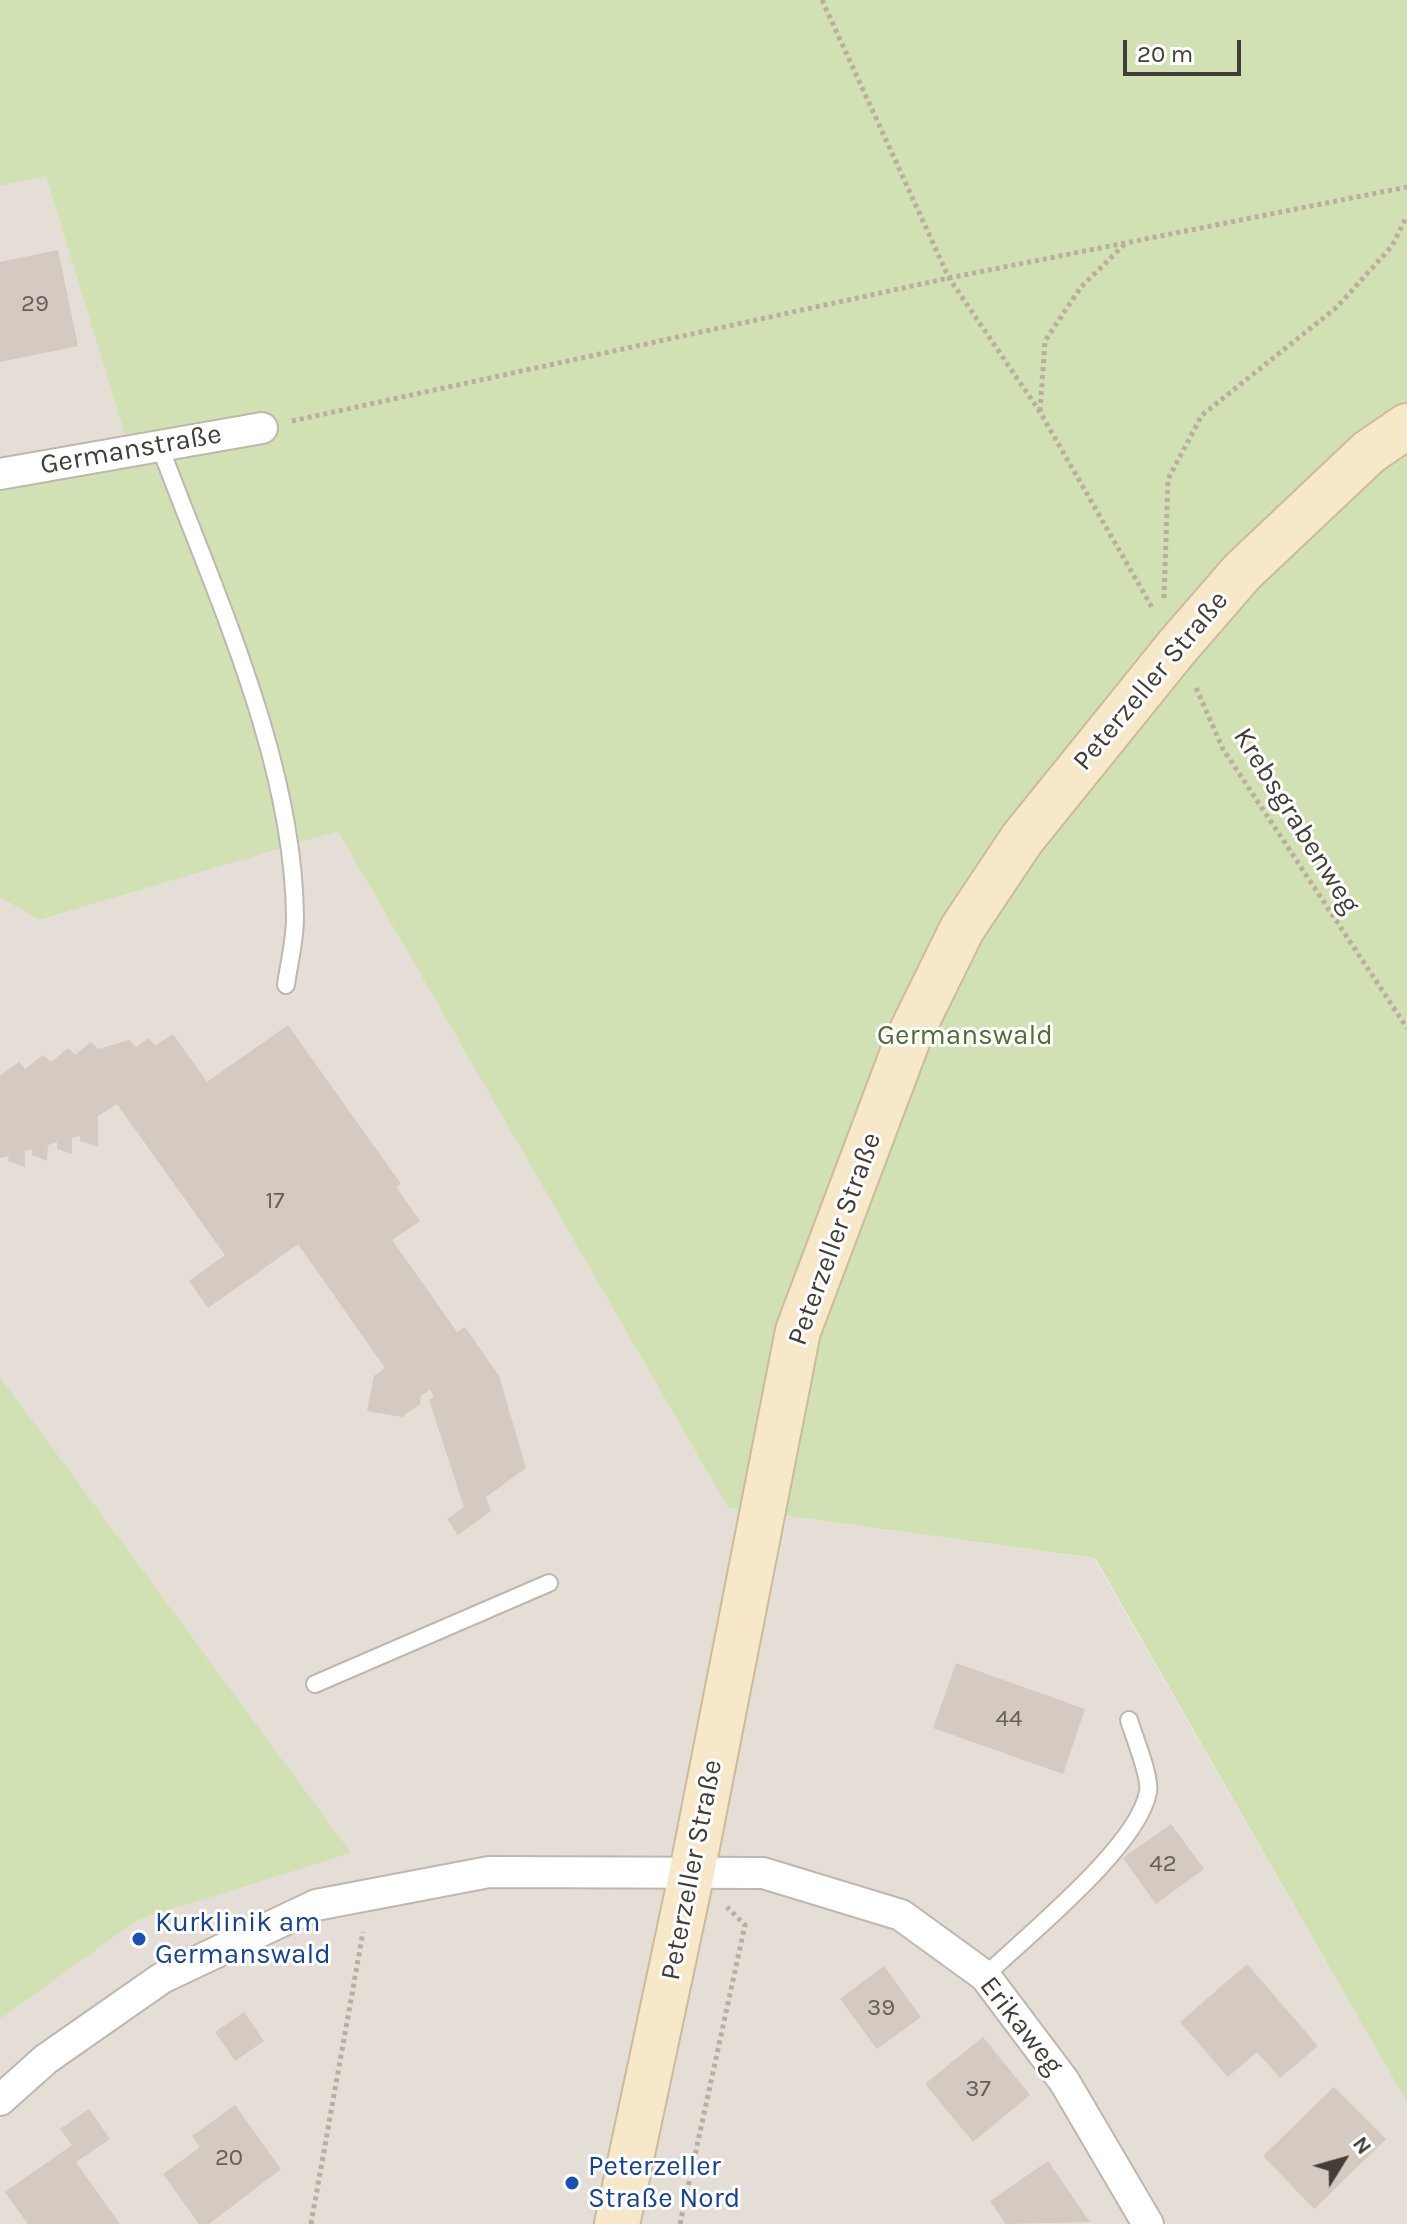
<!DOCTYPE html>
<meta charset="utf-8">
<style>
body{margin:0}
#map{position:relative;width:1407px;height:2224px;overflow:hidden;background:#f1ede7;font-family:Karla,sans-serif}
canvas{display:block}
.north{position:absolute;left:1303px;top:2120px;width:80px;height:80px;-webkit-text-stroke:6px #fff;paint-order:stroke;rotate:53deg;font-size:22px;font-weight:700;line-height:32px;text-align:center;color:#433d37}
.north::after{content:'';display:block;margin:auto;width:28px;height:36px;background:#433d37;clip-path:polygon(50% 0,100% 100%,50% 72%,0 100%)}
.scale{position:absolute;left:1123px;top:40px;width:118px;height:36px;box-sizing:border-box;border:4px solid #433d37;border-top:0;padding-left:10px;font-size:24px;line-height:28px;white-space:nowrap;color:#433d37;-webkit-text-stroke:6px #fff;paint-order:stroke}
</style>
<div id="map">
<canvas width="1407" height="2224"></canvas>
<div class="north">N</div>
<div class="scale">20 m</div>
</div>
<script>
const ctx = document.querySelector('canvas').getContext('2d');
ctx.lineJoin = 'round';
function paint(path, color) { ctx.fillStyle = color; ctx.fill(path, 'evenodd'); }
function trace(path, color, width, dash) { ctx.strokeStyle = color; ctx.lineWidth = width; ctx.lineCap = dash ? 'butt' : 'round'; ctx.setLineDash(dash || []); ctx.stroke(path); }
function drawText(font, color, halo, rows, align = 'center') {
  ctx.font = font + ' Karla,sans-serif'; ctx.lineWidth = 6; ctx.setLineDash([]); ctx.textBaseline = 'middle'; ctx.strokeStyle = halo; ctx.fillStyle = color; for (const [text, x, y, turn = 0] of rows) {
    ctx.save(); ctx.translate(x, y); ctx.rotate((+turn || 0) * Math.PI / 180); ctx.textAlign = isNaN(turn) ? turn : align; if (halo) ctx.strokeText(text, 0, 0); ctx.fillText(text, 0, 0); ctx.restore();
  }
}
paint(new Path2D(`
 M46 175 130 452 0 481V186Z
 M338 830 728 1508 1094 1558 1407 2103V2224H0V897L39 920Z`), '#e5ded6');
paint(new Path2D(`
 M0 0H1407V2103L1095 1558 728 1508 338 831 39 920 0 897V481L130 452 46 176 0 186Z
 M0 1377 351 1853 137 1920 0 2019Z`), '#d2e1b4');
paint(new Path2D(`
 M58 250 78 346 0 362V262Z
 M288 1025 401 1184 396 1187 420 1221 392 1240 457 1332 465 1327 499 1376 526 1468 486 1497 491 1511 458 1535 447 1519 464 1507 429 1400 434 1397 430 1390 421 1396 420 1404 402 1417 367 1411 374 1376 385 1368 298 1244 208 1308 189 1281 225 1255 117 1104 98 1116V1147L80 1141V1136L72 1138V1154L57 1149V1142L48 1145 47 1161 32 1155V1149L25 1151V1167L8 1161 9 1156 0 1158V1076L19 1062 25 1069 43 1055 51 1062 68 1048 75 1055 91 1042 98 1049 129 1040 136 1047 149 1038 155 1046 173 1034 207 1082Z
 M956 1663 1085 1709 1063 1774 933 1728Z
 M1171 1824 1204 1869 1156 1904 1123 1858Z
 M1247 1964 1318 2046 1280 2078 1257 2052 1228 2077 1180 2022Z
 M884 1966 921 2017 877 2049 840 1999Z
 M244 2012 264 2041 235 2061 215 2032Z
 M983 2037 1030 2095 973 2142 925 2084Z
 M1334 2087 1386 2139 1314 2209 1263 2156Z
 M235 2105 281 2169 209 2224H199L163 2174 200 2147 192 2136Z
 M89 2109 110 2139 76 2162 120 2224H28L5 2192 72 2145 60 2129Z
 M1048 2161 1090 2222 1006 2224 990 2201Z`), '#d4cac1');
const lane = new Path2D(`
 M159 444C214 592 294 760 295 918 295 940 289 963 286 985
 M315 1684 549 1583
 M985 1976C1027 1935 1138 1847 1148 1792 1151 1777 1134 1737 1129 1720`);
const street = new Path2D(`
 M0 474 262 428
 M0 2100 46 2059 162 1978 316 1905 489 1872 763 1873 901 1915 985 1976 1064 2081 1148 2224`);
const secondary = new Path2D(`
 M617 2224 692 1872 798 1331 908 1039 962 929 1022 839 1177 647 1242 572 1369 452 1407 426`);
trace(lane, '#bfb7ae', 20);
trace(street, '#bfb7ae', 34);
trace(secondary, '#ccba9c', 48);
trace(new Path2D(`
 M822 0 949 278 1040 412 1153 609
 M1040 411 1045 341 1081 287 1126 243
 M292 421 949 278 1407 187
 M1164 598 1168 479 1202 415 1337 307 1392 246 1407 216
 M1196 688 1223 749 1407 1028
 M311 2224 363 1932
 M680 2224 745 1925 727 1907`), '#bcae9e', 5, [4, 4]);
trace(lane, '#fff', 16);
trace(street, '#fff', 30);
trace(secondary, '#f8e8ca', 44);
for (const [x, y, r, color] of [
 [139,1939,8,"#1a4fb4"],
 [572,2183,8,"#1a4fb4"]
]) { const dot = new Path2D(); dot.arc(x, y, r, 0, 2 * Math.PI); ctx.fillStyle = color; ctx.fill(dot); trace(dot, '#fff', 3); }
drawText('24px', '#67605a', null, [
 ["29",35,304],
 ["17",275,1201],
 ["44",1009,1719],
 ["42",1163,1864],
 ["39",881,2008],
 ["37",978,2089],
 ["20",229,2158]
]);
drawText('28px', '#433d37', '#fff', [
 ["Germanstraße",131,450,-10],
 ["Peterzeller Straße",1151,681,-50],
 ["Krebsgrabenweg",1296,821,58],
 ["Peterzeller Straße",835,1239,-70],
 ["Peterzeller Straße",692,1870,-79],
 ["Erikaweg",1021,2026,52]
]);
drawText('28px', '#4f6e31', '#fff', [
 ["Germanswald",965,1036]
]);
drawText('28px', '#164399', '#fff', [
 ["Kurklinik am",155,1923],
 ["Germanswald",155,1955],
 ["Peterzeller",588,2167],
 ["Straße Nord",588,2199]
], 'left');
</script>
